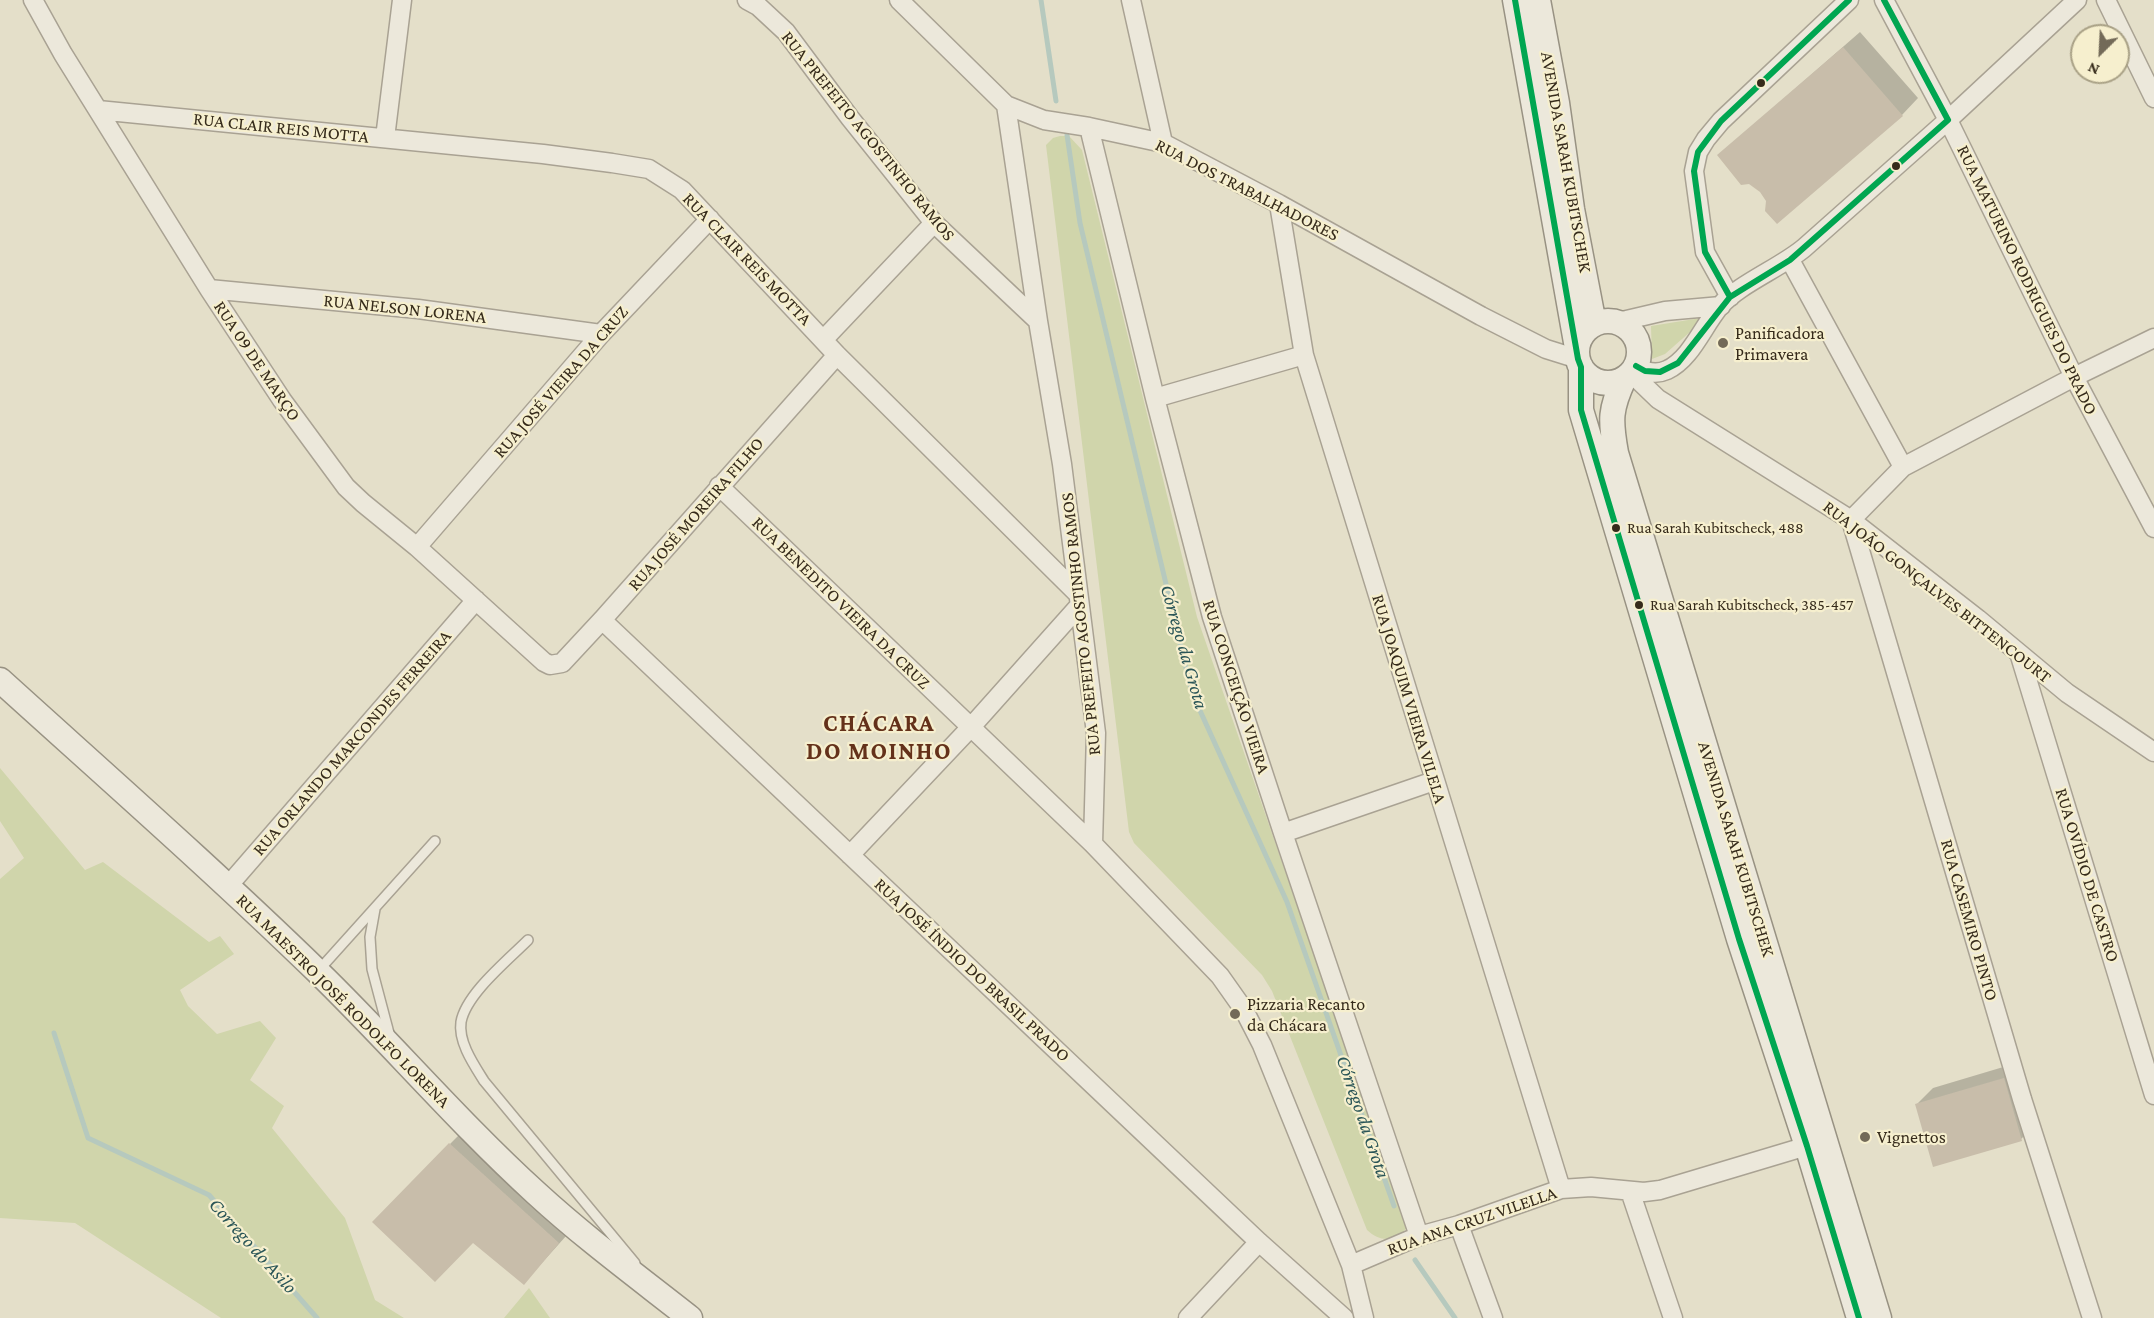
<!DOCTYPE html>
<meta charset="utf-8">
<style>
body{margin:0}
#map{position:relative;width:2154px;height:1318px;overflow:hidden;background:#e4dfc9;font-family:"Crimson Pro",serif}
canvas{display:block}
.north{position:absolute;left:2070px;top:24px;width:60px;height:60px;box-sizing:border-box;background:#f6efce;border:2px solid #a9a186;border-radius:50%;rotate:204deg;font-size:16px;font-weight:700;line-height:24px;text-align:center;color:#362b1b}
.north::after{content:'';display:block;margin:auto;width:21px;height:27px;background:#736a58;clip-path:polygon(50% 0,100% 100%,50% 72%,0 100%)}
</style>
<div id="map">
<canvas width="2154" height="1318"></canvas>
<div class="north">N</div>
</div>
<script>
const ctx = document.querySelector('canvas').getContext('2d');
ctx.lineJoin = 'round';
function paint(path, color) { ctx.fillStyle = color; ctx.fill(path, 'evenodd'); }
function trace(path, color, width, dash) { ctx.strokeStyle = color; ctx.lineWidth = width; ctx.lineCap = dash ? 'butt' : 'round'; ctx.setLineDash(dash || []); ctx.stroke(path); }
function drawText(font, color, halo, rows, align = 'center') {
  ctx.font = font + ' "Crimson Pro",serif'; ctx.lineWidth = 4.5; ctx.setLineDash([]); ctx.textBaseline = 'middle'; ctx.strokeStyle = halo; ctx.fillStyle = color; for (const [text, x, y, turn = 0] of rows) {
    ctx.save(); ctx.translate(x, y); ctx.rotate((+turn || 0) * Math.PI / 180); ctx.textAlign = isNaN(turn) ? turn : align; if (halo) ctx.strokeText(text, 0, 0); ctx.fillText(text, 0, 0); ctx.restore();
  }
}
paint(new Path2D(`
 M1060 136H1069L1082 150 1197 617 1408 1226C1397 1242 1381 1243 1367 1230L1272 991 1262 975 1134 843 1129 832 1046 145 1053 138Z
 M1707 317 1665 354 1652 359 1651 326Z
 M0 768 85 870 103 862 209 942 220 936 234 954 180 990 188 1006 217 1034 260 1021 276 1038 250 1080 284 1106 272 1128 345 1218 375 1300 404 1318H221L75 1223 0 1218V879L24 858 0 821Z
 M529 1288 550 1318H504Z`), '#d0d5ab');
paint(new Path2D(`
 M1860 32 1918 98 1902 115 1767 201 1761 191 1719 155Z
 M2020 1062 2038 1123 2021 1139 1916 1105 1933 1088Z
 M466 1128 575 1226 524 1283 450 1144Z`), '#0003');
trace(new Path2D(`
 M1041 0 1056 101
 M1067 135 1080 223 1192 693 1287 902 1394 1206
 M54 1033 88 1138 209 1195 317 1318
 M1415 1260 1455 1318`), '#b6c9be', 5);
paint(new Path2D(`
 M1843 47 1903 116 1777 224 1765 211 1766 201 1760 192 1749 184 1741 185 1717 155Z
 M2004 1078 2022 1141 1933 1167 1915 1104Z
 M449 1143 559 1243 524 1285 473 1243 435 1282 372 1222Z`), '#c8bdaa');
const lane = new Path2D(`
 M375 909 370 937 372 969 390 1037
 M528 940C508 960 466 994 461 1022 458 1042 474 1065 484 1081L635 1263
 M319 970 435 841`);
const street = new Path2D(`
 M33 0 63 54 209 289 282 400 346 487 363 503 417 547 544 662 550 665 562 663 602 620 837 355
 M747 0 758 6 786 32 850 118 934 223 1038 321
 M899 0 1006 105 1044 120 1089 127 1163 143 1279 204 1481 316 1546 349 1578 359
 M1131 0 1163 143
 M1884 0 1948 120 2074 377 2154 528
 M2106 0 2154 98
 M1006 105 1038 321 1062 464 1096 733 1093 844
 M98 110 543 154 612 163 649 169 682 190 837 355 1078 594
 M1089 127 1155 398 1212 617 1283 833 1419 1236
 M385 138 402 0
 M1279 204 1304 355 1561 1189
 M1790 260 1903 467
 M209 289 418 309 601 334
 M1730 297 1705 252 1694 171 1698 152 1706 139 1721 121 1849 0
 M1618 322 1665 311 1721 306
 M824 339 934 223
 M1636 366C1645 372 1656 375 1667 370 1691 359 1703 326 1720 306 1739 284 1780 268 1804 248L1948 120 2077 0
 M1631 373 1658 399 1851 520 1978 619 2067 693 2154 752
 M1155 398 1304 355
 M719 486 1093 844 1220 976 1244 1010 1262 1045 1351 1265 1364 1318
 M1851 520 2022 1099 2092 1318
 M1851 520 1903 467 2074 377 2154 338
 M417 547 601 334 710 219
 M602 620 1259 1242 1344 1318
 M2020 656 2154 1095
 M1283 833 1434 781
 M850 855 971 727 1079 606
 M228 886 476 600
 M1630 1191 1673 1318
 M1459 1225 1493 1318
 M1351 1265 1419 1236 1459 1225 1561 1189 1591 1187 1644 1192 1660 1190 1807 1146
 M1188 1318 1259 1242`);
const secondary = new Path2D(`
 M1515 0 1577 348
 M1538 0 1557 103 1572 209 1594 324
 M1577 352a31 31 0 1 1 62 0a31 31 0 1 1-62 0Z
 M1581 367V410L1739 939 1807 1146 1859 1318
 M1624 379C1610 409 1610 420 1616 453L1879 1318
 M0 680C106 776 214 871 317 971 391 1043 459 1123 536 1193 585 1238 638 1277 690 1318`);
trace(lane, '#a9a293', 12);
trace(street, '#a9a293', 21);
trace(secondary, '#989283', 27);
trace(lane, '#ece8db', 9);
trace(street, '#ece8db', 18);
trace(secondary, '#ece8db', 24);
trace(new Path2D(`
 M1515 0 1578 359 1581 367V410L1739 939 1807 1146 1859 1318
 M1884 0 1948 120
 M1730 297 1705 252 1694 171 1698 152 1721 121 1849 0
 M1636 366 1645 371 1660 372 1678 363 1730 297 1790 260 1948 120`), '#00a651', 6);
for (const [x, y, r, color] of [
 [1761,83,5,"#362b1b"],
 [1896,166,5,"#362b1b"],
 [1723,343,6,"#736a58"],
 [1616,528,5,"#362b1b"],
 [1639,605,5,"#362b1b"],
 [1235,1014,6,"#736a58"],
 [1865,1137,6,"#736a58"]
]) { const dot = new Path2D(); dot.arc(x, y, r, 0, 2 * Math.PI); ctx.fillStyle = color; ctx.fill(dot); trace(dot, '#f6efce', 2); }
drawText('16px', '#362b1b', '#f6efce', [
 ["Rua Sarah Kubitscheck, 488",1627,528],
 ["Rua Sarah Kubitscheck, 385-457",1650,605]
], 'left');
drawText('18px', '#362b1b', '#f6efce', [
 ["RUA CLAIR REIS MOTTA",281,128,6],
 ["RUA PREFEITO AGOSTINHO RAMOS",868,136,51],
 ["AVENIDA SARAH KUBITSCHEK",1566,162,80],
 ["RUA DOS TRABALHADORES",1247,190,27],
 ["RUA CLAIR REIS MOTTA",747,259,46],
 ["RUA MATURINO RODRIGUES DO PRADO",2027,280,64],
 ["RUA NELSON LORENA",405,309,6],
 ["RUA 09 DE MARÇO",257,361,56],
 ["RUA JOSÉ VIEIRA DA CRUZ",561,382,-49],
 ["RUA JOSÉ MOREIRA FILHO",696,514,-49],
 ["RUA JOÃO GONÇALVES BITTENCOURT",1937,592,38],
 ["RUA BENEDITO VIEIRA DA CRUZ",841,603,44],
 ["RUA PREFEITO AGOSTINHO RAMOS",1081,624,-96],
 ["RUA CONCEIÇÃO VIEIRA",1236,687,72],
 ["RUA JOAQUIM VIEIRA VILELA",1409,699,73],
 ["RUA ORLANDO MARCONDES FERREIRA",352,743,-49],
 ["AVENIDA SARAH KUBITSCHEK",1736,849,73],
 ["RUA OVÍDIO DE CASTRO",2087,875,73],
 ["RUA CASEMIRO PINTO",1969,920,74],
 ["RUA JOSÉ ÍNDIO DO BRASIL PRADO",972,970,43],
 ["RUA MAESTRO JOSÉ RODOLFO LORENA",343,1001,45],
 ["RUA ANA CRUZ VILELLA",1472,1221,-19]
]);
drawText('18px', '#362b1b', '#f6efce', [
 ["Panificadora",1735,333],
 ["Primavera",1735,354],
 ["Pizzaria Recanto",1247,1004],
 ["da Chácara",1247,1025],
 ["Vignettos",1877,1137]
], 'left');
drawText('italic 20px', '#2a5557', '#f6efce', [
 ["Córrego da Grota",1184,647,74],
 ["Córrego da Grota",1363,1117,71],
 ["Corrego do Asilo",253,1246,48]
]);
ctx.letterSpacing = '1.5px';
drawText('bold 24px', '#64311a', '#f6efce', [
 ["CHÁCARA",879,724],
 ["DO MOINHO",879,752]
]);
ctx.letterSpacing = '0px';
</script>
